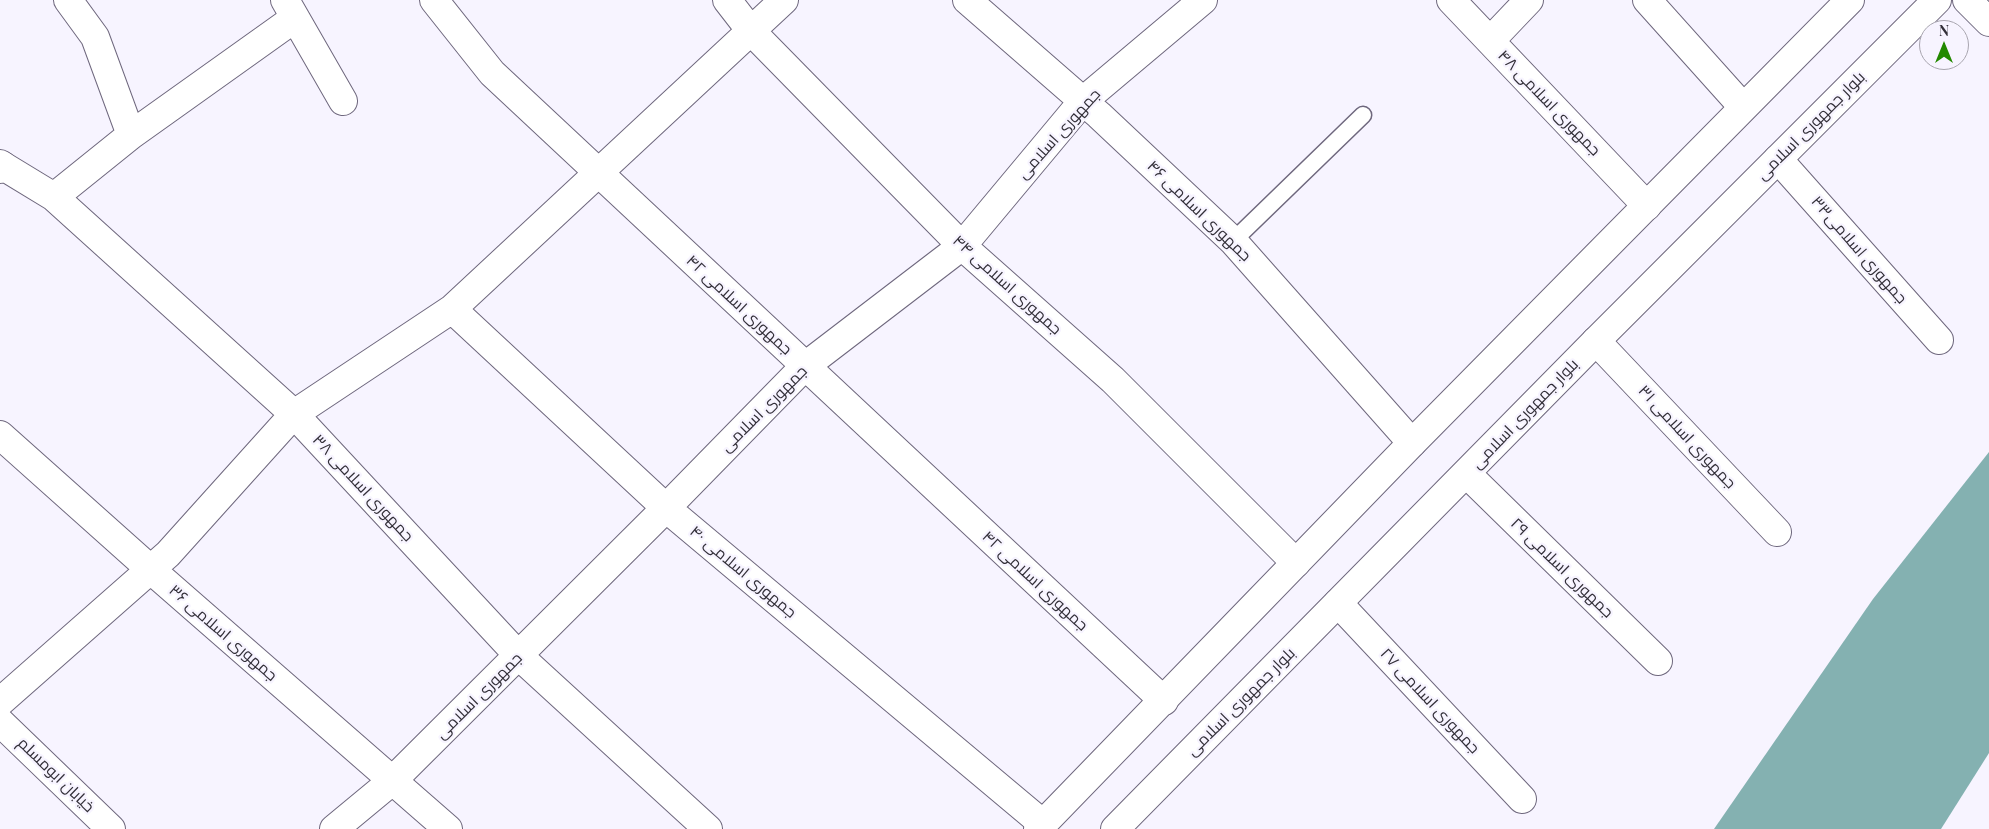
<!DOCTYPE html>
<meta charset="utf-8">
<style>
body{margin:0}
#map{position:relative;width:1989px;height:829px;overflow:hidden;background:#f7f4ff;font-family:"Playfair Display",serif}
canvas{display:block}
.north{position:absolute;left:1919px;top:20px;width:50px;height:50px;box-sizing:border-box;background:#f7f4ff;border:1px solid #a8a5af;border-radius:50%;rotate:0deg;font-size:14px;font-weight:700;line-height:20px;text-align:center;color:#322f38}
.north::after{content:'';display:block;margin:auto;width:18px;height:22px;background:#238900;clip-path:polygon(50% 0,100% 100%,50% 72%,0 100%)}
</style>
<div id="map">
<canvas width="1989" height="829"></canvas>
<div class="north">N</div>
</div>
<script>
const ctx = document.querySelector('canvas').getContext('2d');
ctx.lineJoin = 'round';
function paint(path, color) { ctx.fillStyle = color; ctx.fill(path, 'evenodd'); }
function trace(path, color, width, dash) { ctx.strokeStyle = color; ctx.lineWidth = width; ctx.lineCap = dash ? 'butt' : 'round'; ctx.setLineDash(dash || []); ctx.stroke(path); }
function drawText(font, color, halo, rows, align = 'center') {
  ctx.font = font + ' "Playfair Display",Cairo,serif'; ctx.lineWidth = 4.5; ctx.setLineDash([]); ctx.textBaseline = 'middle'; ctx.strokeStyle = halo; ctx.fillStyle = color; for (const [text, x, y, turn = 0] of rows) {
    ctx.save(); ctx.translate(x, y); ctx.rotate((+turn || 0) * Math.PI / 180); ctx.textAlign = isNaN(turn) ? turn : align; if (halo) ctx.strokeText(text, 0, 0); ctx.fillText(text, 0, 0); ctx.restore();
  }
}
paint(new Path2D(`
 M1989 452V753L1941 829H1714L1873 599Z`), '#84b1b1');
const service = new Path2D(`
 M1233 241 1363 115`);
const minor = new Path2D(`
 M68 0 95 37 131 135
 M285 0 343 101
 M434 0 492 73 1164 701
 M727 0 751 31 962 246 1113 380 1296 563
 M967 0 1099 115 1233 241 1412 443
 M1451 0 1647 206
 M1647 0 1743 107
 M1967 0 1989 22
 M1490 41 1529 0
 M1778 159 1939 340
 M0 169 3 166 54 197 294 414 519 656 708 829
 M54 197 131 135 295 18
 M452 309 666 508 1043 824
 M1596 341 1777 532
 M0 435 149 568 448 829
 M1467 474 1658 661
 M1338 603 1522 799
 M0 702 168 554 294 414 452 309 784 0
 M334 829 392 781 666 508 804 367 962 246 1083 101 1203 0`);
const tertiary = new Path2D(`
 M0 164 3 166
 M0 722 111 829`);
const secondary = new Path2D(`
 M1038 829 1412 443 1850 0
 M1115 829 1596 341 1937 0`);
trace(service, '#6e677d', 19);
trace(minor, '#6e677d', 30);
trace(tertiary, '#6e677d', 30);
trace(secondary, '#6e677d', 30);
trace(service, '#fff', 16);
trace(minor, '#fff', 28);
trace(tertiary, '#fff', 28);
trace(secondary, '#fff', 28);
drawText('16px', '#322f38', '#f7f4ff', [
 ["جمهوری اسلامی ۴۸",1549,103,46],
 ["بلوار جمهوری اسلامی",1811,126,-45],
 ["جمهوری اسلامی",1059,134,-48],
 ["جمهوری اسلامی ۴۶",1199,211,44],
 ["جمهوری اسلامی۳۳",1859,250,49],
 ["جمهوری اسلامی ۴۴",1007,285,42],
 ["جمهوری اسلامی ۴۲",739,305,43],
 ["جمهوری اسلامی",764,409,-45],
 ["بلوار جمهوری اسلامی",1525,414,-46],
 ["جمهوری اسلامی ۳۱",1687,437,47],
 ["جمهوری اسلامی ۳۸",363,488,47],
 ["جمهوری اسلامی ۲۹",1562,568,44],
 ["جمهوری اسلامی ۴۰",743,572,40],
 ["جمهوری اسلامی ۴۲",1035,581,43],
 ["جمهوری اسلامی ۳۶",223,633,41],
 ["جمهوری اسلامی",479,696,-45],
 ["جمهوری اسلامی ۲۷",1430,701,47],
 ["بلوار جمهوری اسلامی",1241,702,-45],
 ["خیابان ابومسلم",56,775,44]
]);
</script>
